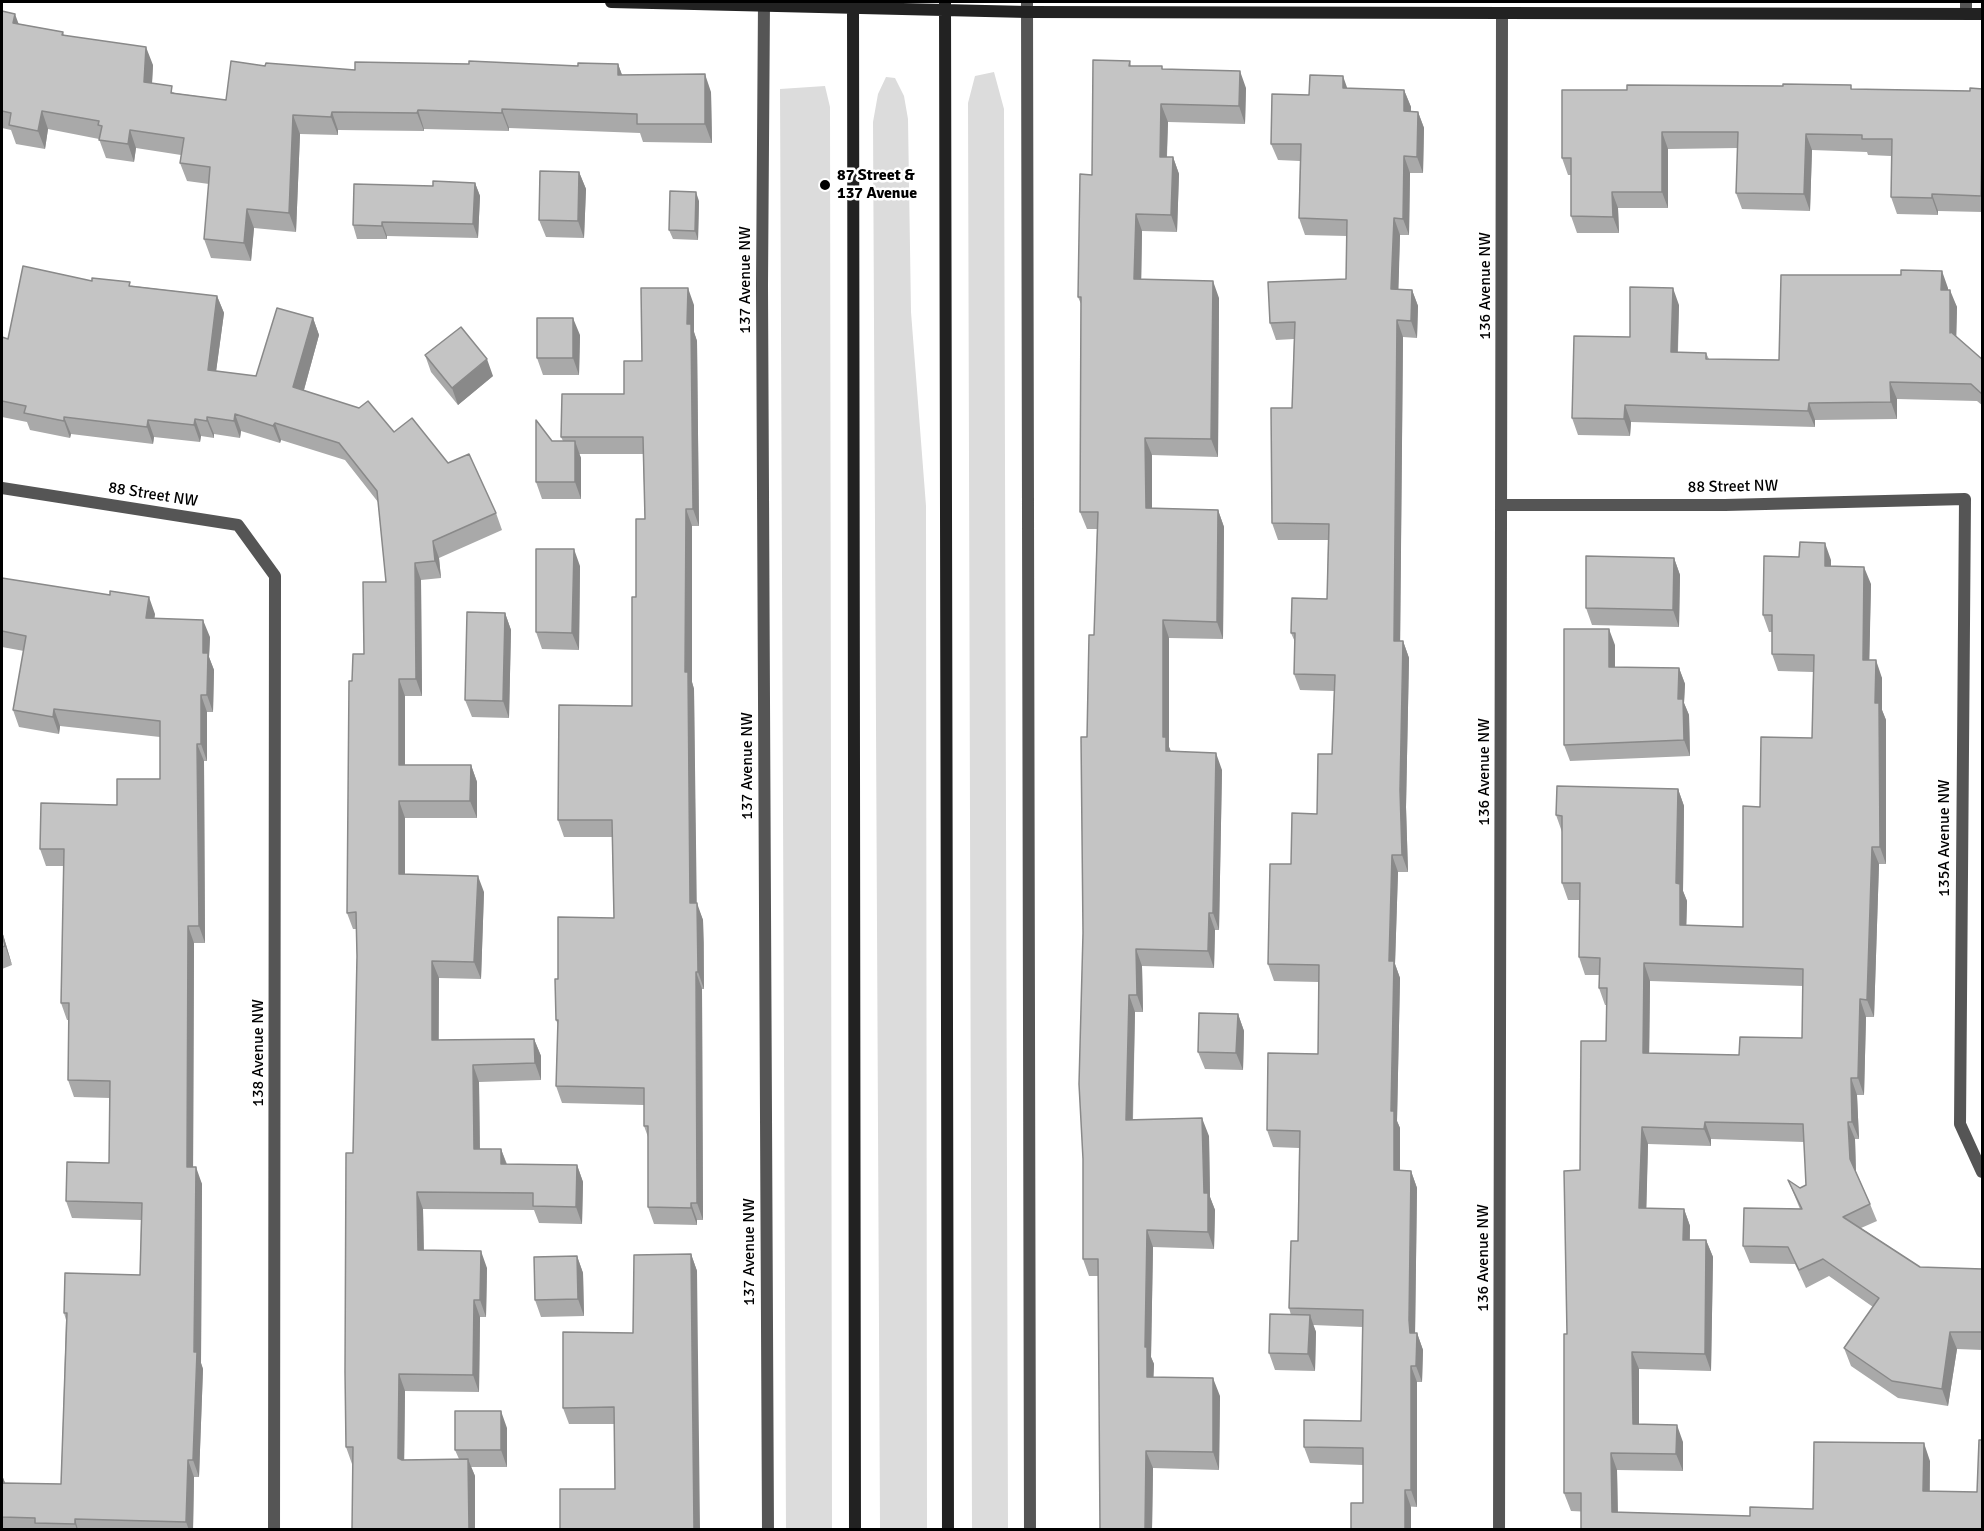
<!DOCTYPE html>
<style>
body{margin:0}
#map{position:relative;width:1984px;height:1531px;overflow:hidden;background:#fff;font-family:Signika,sans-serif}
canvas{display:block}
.frame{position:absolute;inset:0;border:3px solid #000;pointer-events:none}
</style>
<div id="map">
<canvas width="1984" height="1531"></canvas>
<div class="frame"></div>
</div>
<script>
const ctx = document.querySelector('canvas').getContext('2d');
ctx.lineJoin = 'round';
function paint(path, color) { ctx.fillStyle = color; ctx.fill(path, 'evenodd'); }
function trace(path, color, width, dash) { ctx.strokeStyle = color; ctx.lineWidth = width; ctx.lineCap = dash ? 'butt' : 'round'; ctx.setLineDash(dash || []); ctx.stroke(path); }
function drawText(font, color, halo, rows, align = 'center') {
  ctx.font = font + ' Signika,sans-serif'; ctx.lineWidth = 5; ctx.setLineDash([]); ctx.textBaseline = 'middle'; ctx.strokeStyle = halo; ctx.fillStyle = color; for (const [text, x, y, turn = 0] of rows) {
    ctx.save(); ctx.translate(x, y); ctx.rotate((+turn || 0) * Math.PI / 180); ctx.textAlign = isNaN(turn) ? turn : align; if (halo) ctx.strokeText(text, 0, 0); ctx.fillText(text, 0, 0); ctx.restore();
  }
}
paint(new Path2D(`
 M994 72 1004 109 1008 1529 972 1530 968 103 975 76Z
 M886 77 895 78 904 96 908 119 911 312 926 506 927 1530 880 1529 873 122 878 94Z
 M825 86 830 107 832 1529 786 1530 780 89Z`), '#dcdcdc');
trace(new Path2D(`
 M764 2 762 285 768 1530
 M1027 2 1030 1530
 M1966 2V14
 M2 488 238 525 275 576 274 1530
 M1502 505H1725L1965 499 1960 1124 1982 1172
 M1499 1530 1502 14`), '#555', 12);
trace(new Path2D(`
 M611 2 1027 12 1982 14
 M853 2 855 1530
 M945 2 948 1530`), '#222', 12);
paint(new Path2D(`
 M2 11 19 24 63 32 64 35 153 65 152 83 175 93 226 100 265 66 355 70 578 66 618 64 622 75 711 92 712 143 643 142 640 133 509 128V131L424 129V131L338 130V135L300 134 296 232 254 228 251 261 211 258 204 239 209 184 187 181 180 163 181 155 136 148 134 162 106 158 99 139 48 129 45 149 16 144 11 130 2 128Z
 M1130 61 1131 66 1163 69 1246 88 1245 124 1168 122 1167 157H1173L1179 174 1177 232 1142 231 1141 279 1219 298 1218 457 1152 455V508L1218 510 1224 527 1223 639 1169 638V747L1171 751 1222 770 1219 930H1215L1214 968 1142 966 1143 1012H1135L1133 1120 1209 1136 1210 1197 1215 1210 1214 1249 1153 1247 1151 1357 1154 1364 1153 1377 1220 1396 1219 1470 1153 1468 1152 1530 1099 1276H1089L1083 1259 1087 737 1094 635 1097 529H1087L1080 512 1081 304 1078 297 1092 175Z
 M1348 89 1404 90 1411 107V111L1418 112 1424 128 1423 173H1410L1409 235H1400L1398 289 1412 290 1418 306 1417 338 1403 337 1400 641H1403L1409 658 1406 807 1408 872H1398L1395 964 1400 978 1397 1121 1400 1128V1171H1411L1417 1188 1415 1333H1417L1423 1350 1422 1382H1417V1507L1363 1503V1465L1310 1463 1304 1447 1361 1421 1363 1327 1313 1325 1316 1332 1315 1371 1275 1370 1269 1353 1291 1315 1289 1308 1298 1241 1299 1148 1273 1147 1267 1130 1318 1054 1319 982 1274 981 1268 964 1291 864 1317 814 1332 754 1334 691 1300 690 1294 674 1295 642 1291 633 1327 599 1328 540H1278L1272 523 1292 408 1294 339 1276 340 1270 323 1346 279 1347 236 1305 235 1299 218 1300 161 1278 160 1271 144 1309 95Z
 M1852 89 1970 91 1983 89V212L1938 211V215L1897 214 1891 197V156L1868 155 1867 152 1812 150 1810 211 1742 209 1736 193 1738 148 1668 149V208H1618L1619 233H1577L1571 216V175H1568L1562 158 1627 90Z
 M579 172 586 189 584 238 546 237 539 220Z
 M475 183 480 196 478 238 387 236V239H357L353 225Z
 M699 201 698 240 673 239 669 230Z
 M92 281 217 296 224 313 216 371 256 376 313 318 319 335 304 390 394 432 448 463 496 513 502 530 439 558 441 578 421 580 422 696H405V765H471L477 782V818H405V874L484 892 481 979 439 978V1040L534 1039 541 1056V1080L479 1082 480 1149H501L507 1164 577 1165 583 1182 582 1224 539 1223 534 1210 423 1209 424 1250 487 1268 486 1317H480L479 1392 405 1391 404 1460 459 1459 455 1450 507 1428V1467H471L475 1476 352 1464 346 1447 353 1153 357 956 356 929H353L347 913 352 681 364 654 386 582 378 502 345 460 281 440 280 443 241 431 240 438 214 434V438L201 436 200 442 154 437 153 444 71 434 70 438 30 430 27 422 2 417V337L8 339Z
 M1948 288V290L1957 307 1956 336 1983 360V406L1977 401 1897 399V419L1815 420V427L1631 422 1630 436 1578 435 1572 418 1630 337 1679 305 1678 352 1706 353 1709 359 1779 360Z
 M694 305V332L697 341 699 526H692V682L694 689 696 903 703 920 704 943V989H702L703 1220H697V1225L654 1224 648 1207V1137L644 1126V1105L562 1103 556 1086 558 1025 556 1020 558 979 614 918 612 837H564L558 820 632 706 636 597 645 519 643 454H579L581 458V499H542L536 482 552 441H563L561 437 624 394 642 361Z
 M580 335 579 375H543L537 358Z
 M425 355 493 376 458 405 431 372Z
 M1674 558 1680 575 1679 627 1592 625 1586 608Z
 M1831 560V566L1871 584 1869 660 1882 678V710L1886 720V864H1879L1874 1017H1866L1864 1095H1857L1859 1139H1855L1856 1172 1870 1204 1877 1221 1861 1228 1920 1267 1983 1269V1350L1957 1349 1948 1406 1898 1398 1851 1366 1844 1348 1873 1307 1829 1276 1806 1288 1795 1264 1750 1263 1743 1246 1800 1209 1788 1180 1800 1188 1806 1185 1804 1142 1711 1139V1146L1648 1144 1646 1208 1684 1209 1690 1226V1240H1706L1713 1257 1711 1371 1639 1369V1424L1683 1442V1471L1617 1470 1618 1512 1750 1516 1813 1509 1930 1461V1491L1983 1530 1571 1511 1564 1493 1567 1334 1580 1170 1606 1041V1005H1605L1599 988V975H1585L1579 957 1580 900H1568L1562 883V832L1556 815 1678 789 1684 806 1683 891 1687 901 1686 925 1743 927 1760 807 1812 738 1813 672 1778 671 1772 654V632H1769L1763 615ZM1650 981 1803 986 1802 1038 1739 1055 1649 1053Z
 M580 566 579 650 542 649 536 632Z
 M2 578 155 614 154 619 210 637 209 657 214 670 213 712H207V761H204L205 943H194L193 1167 202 1184 201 1363 203 1369 199 1477H194L193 1530H2V1475L5 1483 61 1484 66 1320 64 1313 140 1275 141 1220 72 1218 66 1201 109 1163 110 1098 74 1097 68 1080 69 1020H67L61 1003 64 866H46L40 849 117 805 160 779V737L60 726 59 734 19 727 13 710 24 651 2 647Z
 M505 613 511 630 509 718 472 717 465 700Z
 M1615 645V667L1679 668 1685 684 1684 703 1689 715 1690 756 1570 761 1564 745Z
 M2 931 12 965 2 969Z
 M1238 1014 1244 1031 1243 1070 1205 1069 1198 1052Z
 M691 1254 697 1271 615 1489V1424H569L563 1408 633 1333Z
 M577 1256 583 1273 584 1316 541 1317 535 1300Z`), '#a9a9a9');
paint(new Path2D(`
 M15 14 22 33 13 23Z
 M146 47 153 65 151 101 144 82Z
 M618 64 625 83 618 75Z
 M1240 71 1246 88 1245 124 1239 106Z
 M705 74 711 92 712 143 705 124Z
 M1343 76 1349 93 1343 88Z
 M1404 90 1411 107 1410 128 1404 111Z
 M1161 104 1168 122 1166 174 1160 157Z
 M502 109 509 128V131L502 113Z
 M418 110 424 129V131L417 113Z
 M42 111 48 129 45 149 38 131Z
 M332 112 338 130V135L331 117Z
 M1418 112 1424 128 1423 173 1417 157Z
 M293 115 300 134 296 232 289 213Z
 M130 130 136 148 134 162 128 144Z
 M1662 132 1668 149V208L1662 192Z
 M1806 134 1812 150 1810 211 1804 194Z
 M1982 139 1983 199 1981 196Z
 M1404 156 1410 173 1409 235 1403 219Z
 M1173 157 1179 174 1177 232 1171 215Z
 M579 172 586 189 584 238 578 221Z
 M475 183 480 196 478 238 473 224Z
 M696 192 699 201 698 240 695 231Z
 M1612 192 1618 208 1619 233 1613 217Z
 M1932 194 1938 211V215L1932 198Z
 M247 209 254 228 251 261 244 243Z
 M1136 214 1142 231 1141 296 1134 279Z
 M1394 218 1400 235 1398 306 1391 289Z
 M382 222 387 236V239L382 226Z
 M1942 271 1948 288V307L1941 290Z
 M1213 281 1219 298 1218 457 1211 439Z
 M688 288 694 305V332L697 341 699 526 693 509 687 324Z
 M1673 288 1679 305 1677 369 1671 352Z
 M1412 290 1418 306 1417 338 1411 321Z
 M1950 290 1957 307 1956 350 1950 333Z
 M217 296 224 313 214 387 208 370Z
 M313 318 319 335 300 404 293 387Z
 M573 318 580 335 579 375 573 358Z
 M1397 320 1403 337 1400 657 1394 641Z
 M487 359 493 376 458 405 452 388Z
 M1890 382 1897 399V419L1891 402Z
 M1809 403 1815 420V427L1808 411Z
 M1625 405 1631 422 1630 436 1624 419Z
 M235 414 241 431 240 438 234 421Z
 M64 417 71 434 70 438 64 421Z
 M207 417 214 434V438L207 421Z
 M195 419 201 436 200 442 194 425Z
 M148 420 154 437 153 444 147 427Z
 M275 423 281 440 280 443 273 426Z
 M1145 438 1152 455V525L1146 508Z
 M575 441 581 458V499L575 482Z
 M686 509 692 526V682L694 689 697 920 690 903 685 672Z
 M1218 510 1224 527 1223 639 1217 622Z
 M433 541 439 558 441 578 435 561Z
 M1825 543 1831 560V583L1825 566Z
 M574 549 580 566 579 650 572 633Z
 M1674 558 1680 575 1679 627 1673 610Z
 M415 563 421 580 422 696 416 679Z
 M1864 567 1871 584 1869 677 1863 660Z
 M149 597 155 614 152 635 146 618Z
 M505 613 511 630 509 718 503 701Z
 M203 620 210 637 209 657 214 670 213 712 207 695 203 653Z
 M1163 620 1169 638V747L1172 755 1166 751 1163 737Z
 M1609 629 1615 645V683L1609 667Z
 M1403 641 1409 658 1406 807 1408 872 1402 855 1400 790Z
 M1876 660 1882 678V710L1886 720V864L1880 847 1875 703Z
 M1679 668 1685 684 1684 703 1689 715 1690 756 1684 740 1678 699Z
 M399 679 405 696V782L399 765Z
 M201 695 207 712V761L201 744Z
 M54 709 60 726 59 734 53 717Z
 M197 744 204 761 205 943 199 926Z
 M1216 753 1222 770 1219 930 1213 913Z
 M471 765 477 782V818L470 801Z
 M1678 789 1684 806 1683 891 1687 901 1686 942 1680 925 1676 883Z
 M399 801 405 818V891L399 874Z
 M1872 847 1879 864 1874 1017 1867 1000Z
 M1392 855 1398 872 1395 964 1400 978 1397 1121 1400 1128V1187L1394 1170 1391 1111 1389 961Z
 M478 876 484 892 481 979 474 962Z
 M697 903 703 920 704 989 698 972Z
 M1209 913 1215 930 1214 968 1208 951Z
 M188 926 194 943 193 1184 187 1167Z
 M2 931 12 965 5 946Z
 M1136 949 1142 966 1143 1012 1137 995Z
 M432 961 439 978 438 1057 432 1040Z
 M1644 963 1650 981 1649 1070 1643 1053Z
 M696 972 702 989 703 1220 697 1203Z
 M1129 995 1135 1012 1132 1137 1126 1120Z
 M1860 999 1866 1017 1864 1095 1858 1078Z
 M1238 1014 1244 1031 1243 1070 1236 1053Z
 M534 1039 541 1056V1080L535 1063Z
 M473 1065 479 1082 480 1166 474 1149Z
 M1851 1078 1857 1095 1859 1139 1852 1122Z
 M1202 1118 1209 1136 1210 1197 1215 1210 1214 1249 1208 1232 1204 1193Z
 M1705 1122 1711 1139V1146L1704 1129Z
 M1848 1122 1855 1139 1856 1176 1850 1159Z
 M1642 1127 1648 1144 1646 1225 1639 1208Z
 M501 1149 507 1166 501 1164Z
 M577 1165 583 1182 582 1224 576 1207Z
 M196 1167 202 1184 201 1363 203 1369 199 1477 193 1460Z
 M1411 1171 1417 1188 1415 1337 1410 1333 1409 1320Z
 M417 1192 423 1209 424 1267 418 1250Z
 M691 1203 697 1220V1225L691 1208Z
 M1684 1209 1690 1226 1689 1258 1683 1240Z
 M1147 1230 1153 1247 1151 1357 1154 1364 1153 1394 1147 1377 1145 1347Z
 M1706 1240 1713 1257 1711 1371 1705 1354Z
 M481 1251 487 1268 486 1317 480 1300Z
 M691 1254 697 1271 700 1530H694Z
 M577 1256 583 1273 584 1316 578 1299Z
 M474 1300 480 1317 479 1392 473 1375Z
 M1310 1315 1316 1332 1315 1371 1308 1354Z
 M1950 1332 1957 1349 1948 1406 1942 1389Z
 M1417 1333 1423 1350 1422 1382 1416 1366Z
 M1632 1352 1639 1369V1441L1633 1424Z
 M1411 1366 1417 1382V1507L1411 1490Z
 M399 1374 405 1391 404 1475 398 1458Z
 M1213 1378 1220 1396 1219 1470 1213 1452Z
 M501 1411 507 1428V1467L501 1450Z
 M1677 1425 1683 1442V1471L1676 1454Z
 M1924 1443 1930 1461 1929 1509 1923 1491Z
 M1146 1451 1153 1468 1152 1530H1145Z
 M1611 1453 1617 1470 1618 1529 1612 1512Z
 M468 1459 475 1476V1530H469Z
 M188 1460 194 1477 193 1530H189L186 1522Z
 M2 1475 5 1483 2 1493Z
 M1405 1490 1411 1507V1530H1405Z
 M75 1519 78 1530H77L75 1524Z`), '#898989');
const building = new Path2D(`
 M2 11 15 14 13 23 63 32 62 35 146 47 144 82 172 86 171 93 226 100 231 61 265 66 266 63 355 70V62L469 64V61L578 66V63L618 64V75L705 74V124H637V114L502 109V113L418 110 417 113 332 112 331 117 293 115 289 213 247 209 244 243 204 239 210 167 180 163 184 138 130 130 128 144 99 140 102 126 98 125 99 121 42 111 38 131 9 125 11 113 2 111Z
 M1093 60 1130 61 1129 66H1162V69L1240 71 1239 106 1161 104 1160 157H1173L1171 215 1136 214 1134 279 1213 281 1211 439 1145 438 1146 508 1218 510 1217 622 1163 620V737H1166V751L1216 753 1213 913H1209L1208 951 1136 949 1137 995H1129L1126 1120 1202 1118 1204 1193H1208V1232L1147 1230 1145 1347H1147V1377L1213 1378V1452L1146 1451 1145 1530H1100L1098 1259H1083V1159L1079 1084 1083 933 1081 737H1087L1089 635H1094L1098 512H1080L1081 297H1078L1080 174 1092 175Z
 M1310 75 1343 76V88L1404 90V111L1418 112 1417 157 1404 156 1403 219 1394 218 1391 289 1412 290 1411 321 1397 320 1394 641H1403L1400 790 1402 855H1392L1389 961H1394L1391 1111H1394V1170L1411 1171 1409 1320 1410 1333H1417L1416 1366H1411V1490H1405V1530H1351V1503H1363V1448L1304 1447V1420L1361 1421 1363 1310 1289 1308 1291 1241H1298L1300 1131 1267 1130 1268 1053 1318 1054 1319 965 1268 964 1270 864H1291L1292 813 1317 814 1318 754H1332L1335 675 1294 674 1295 633H1291L1292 598 1327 599 1329 524 1272 523 1271 408H1292L1295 322 1270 323 1268 282 1346 279 1347 220 1299 218 1301 144H1271L1272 94 1309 95Z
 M1783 84 1851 85V89L1970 91V88L1983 89 1981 196 1932 194V198L1891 197 1892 139H1862V135L1806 134 1804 194 1736 193 1738 132H1662V192H1612L1613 217 1571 216V158H1562V90H1627V85L1783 86Z
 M540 171 579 172 578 221 539 220Z
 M433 181 475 183 473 224 382 222V226L353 225 354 184 433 186Z
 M670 191 696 192 695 231 669 230Z
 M23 266 92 281V278L130 282 129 286 217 296 208 370 256 376 277 308 313 318 293 387 359 408 368 401 394 432 412 418 448 463 469 454 496 513 433 541 435 561 415 563 416 679H399V765H471L470 801H399V874L478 876 474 962 432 961V1040L534 1039 535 1063 473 1065 474 1149H501V1164L577 1165 576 1207 533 1206V1193L417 1192 418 1250 481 1251 480 1300H474L473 1375 399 1374 398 1458 402 1460 468 1459 469 1530H352L353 1447H346L345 1372 346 1153H353L357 956 356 912 347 913 349 681H352L353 654H364L363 582H386L377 491 339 443 275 423 273 426 235 414 234 421 207 417V421L195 419 194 425 148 420 147 427 64 417V421L24 413 26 406 2 401V337L8 339Z
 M1901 270 1942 271 1941 290H1950V333L1951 332 1983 360V395L1971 384 1890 382 1891 402 1809 403 1808 411 1625 405 1624 419 1572 418 1574 336 1630 337V287L1673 288 1671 352 1706 353V359L1779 360 1781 275H1901Z
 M641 288H688L687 324H691L693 509H686L685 672H688L690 903H697L698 972H696L697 1203H691V1208L648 1207V1126H644V1088L556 1086 558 1020H556L555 979H558V917L614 918 612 820H558L559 705 632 706V597H636V519H645L643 437H561L562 394H624V361H642Z
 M537 318H573V358H537Z
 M461 327 487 359 452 388 425 355Z
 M536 420 552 441H575V482H536Z
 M1800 542 1825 543V566L1864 567 1863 660H1876L1875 703H1879L1880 847H1872L1867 1000 1860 999 1858 1078H1851L1852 1122H1848L1850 1159 1870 1204 1843 1217 1920 1267 1983 1269V1332H1950L1942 1389 1892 1381 1844 1348 1879 1298 1823 1259 1799 1270 1788 1247 1743 1246 1744 1208 1802 1209 1788 1180 1800 1188 1806 1185 1803 1124 1705 1122 1704 1129 1642 1127 1639 1208 1684 1209 1683 1240H1706L1705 1354 1632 1352 1633 1424 1677 1425 1676 1454 1611 1453 1612 1512 1750 1516V1507L1813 1509 1814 1442 1924 1443 1923 1491 1977 1492 1979 1440H1983V1530H1581V1493H1564V1334H1567L1564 1171 1580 1170 1581 1041H1606L1607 988H1599L1600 958 1579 957 1580 883H1562V816L1556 815 1557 786 1678 789 1676 883 1680 884V925L1743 927V806L1760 807 1761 737 1812 738 1814 655 1772 654V615H1763L1764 556 1799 557ZM1644 963 1803 969 1802 1038 1740 1037 1739 1055 1643 1053Z
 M536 549H574L572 633 536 632Z
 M1586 556 1674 558 1673 610 1586 608Z
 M2 578 110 595V591L149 597 146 618 203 620V653H208L207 695H201V744H197L199 926H188L187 1167H196L194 1352H197L193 1460H188L186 1522 75 1519V1524L35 1523V1518L2 1517V1483L61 1484 67 1313H64L65 1273 140 1275 142 1203 66 1201 67 1162 109 1163 110 1081 68 1080 69 1003H61L64 849H40L41 803 117 805V779H160V721L54 709 53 717 13 710 26 636 2 631Z
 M467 612 505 613 503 701 465 700Z
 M1564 629H1609V667L1679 668 1678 699H1683L1684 740 1564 745Z
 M2 934 5 946 2 947Z
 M1199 1013 1238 1014 1236 1053 1198 1052Z
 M691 1254 694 1530H560V1489H615L614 1407 563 1408V1332L633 1333 634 1255Z
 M577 1256 578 1299 535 1300 534 1257Z
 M1270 1314 1310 1315 1308 1354 1269 1353Z
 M455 1411H501V1450H455Z
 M1299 1529 1330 1530H1299Z`);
paint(building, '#c4c4c4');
trace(building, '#898989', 1.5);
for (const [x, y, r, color] of [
 [825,185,6,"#000"]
]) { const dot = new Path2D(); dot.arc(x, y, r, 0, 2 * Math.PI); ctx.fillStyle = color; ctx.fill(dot); trace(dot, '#fff', 2); }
drawText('bold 16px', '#000', '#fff', [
 ["87 Street &",837,176],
 ["137 Avenue",837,194]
], 'left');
drawText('16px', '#000', '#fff', [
 ["137 Avenue NW",746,280,-90],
 ["136 Avenue NW",1486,286,-90],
 ["88 Street NW",1733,487,-1],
 ["88 Street NW",153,495,9],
 ["137 Avenue NW",748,766,-90],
 ["136 Avenue NW",1485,772,-90],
 ["135A Avenue NW",1945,838,-90],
 ["138 Avenue NW",259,1053,-90],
 ["137 Avenue NW",750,1252,-90],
 ["136 Avenue NW",1484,1258,-90]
]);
</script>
